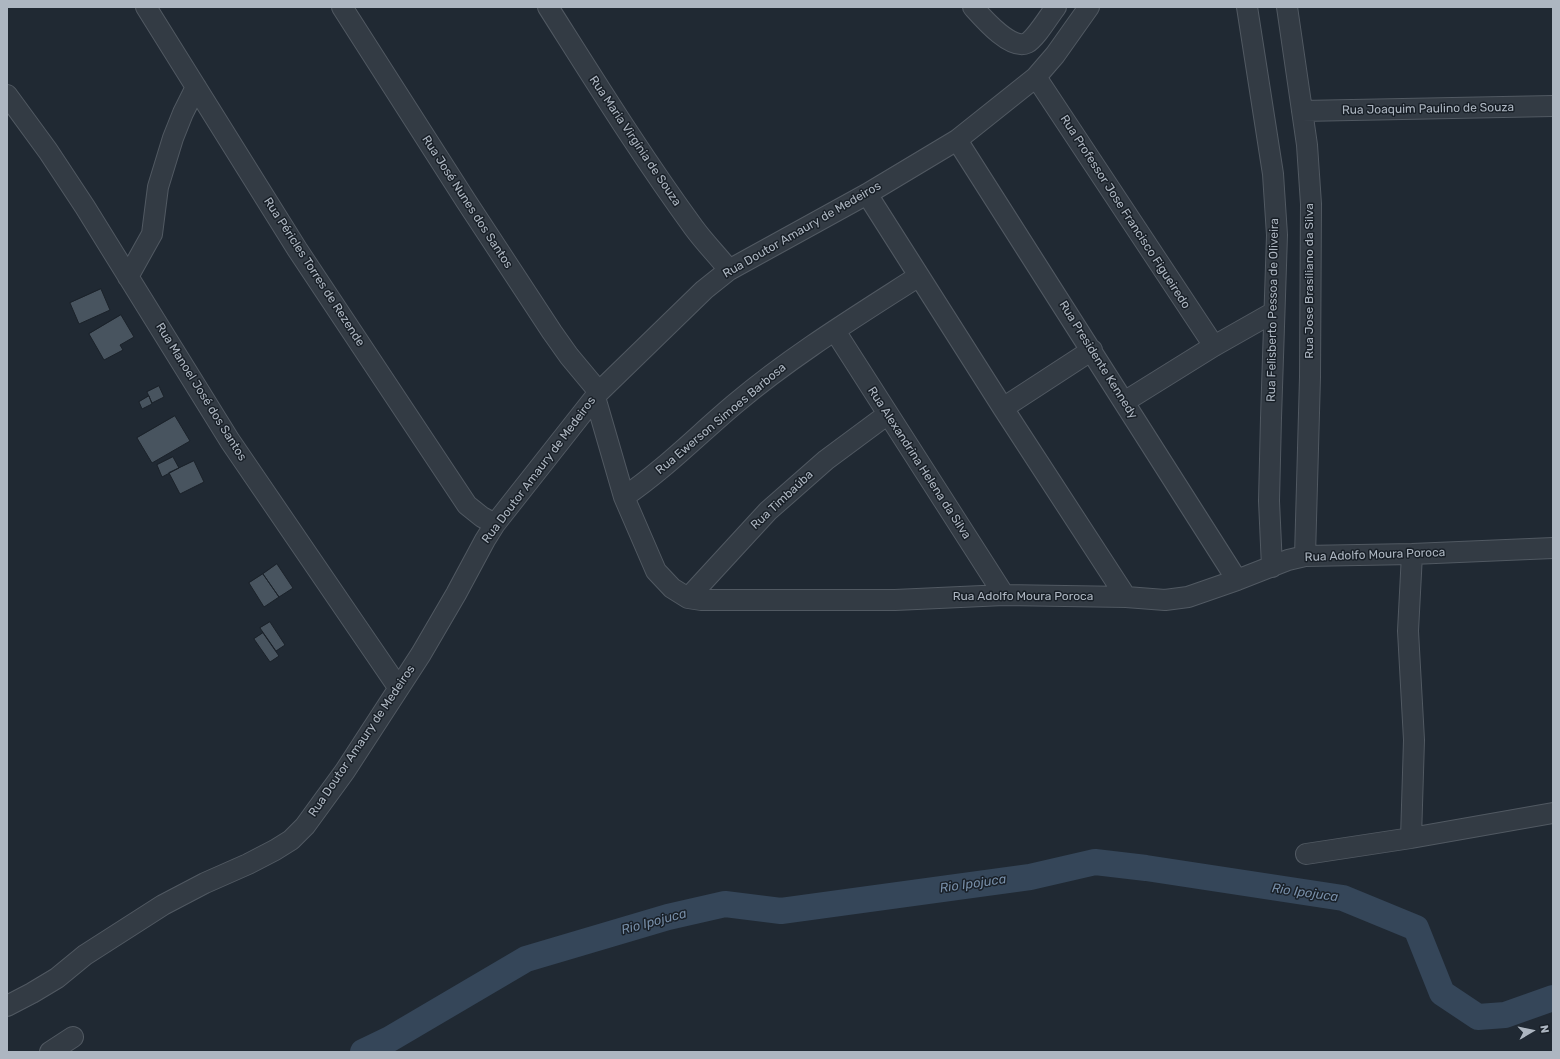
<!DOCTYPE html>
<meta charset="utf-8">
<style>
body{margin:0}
#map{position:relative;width:1560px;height:1059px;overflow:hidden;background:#202933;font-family:Rubik,sans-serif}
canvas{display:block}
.frame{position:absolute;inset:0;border:8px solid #adb6c1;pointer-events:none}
.north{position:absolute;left:1512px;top:1011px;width:40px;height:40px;-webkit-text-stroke:3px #192028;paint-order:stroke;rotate:81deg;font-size:11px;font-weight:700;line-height:16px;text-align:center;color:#adb6c1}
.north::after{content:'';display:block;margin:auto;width:14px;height:18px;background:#adb6c1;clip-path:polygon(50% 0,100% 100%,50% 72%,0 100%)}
</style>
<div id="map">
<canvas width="1560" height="1059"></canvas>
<div class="frame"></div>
<div class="north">N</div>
</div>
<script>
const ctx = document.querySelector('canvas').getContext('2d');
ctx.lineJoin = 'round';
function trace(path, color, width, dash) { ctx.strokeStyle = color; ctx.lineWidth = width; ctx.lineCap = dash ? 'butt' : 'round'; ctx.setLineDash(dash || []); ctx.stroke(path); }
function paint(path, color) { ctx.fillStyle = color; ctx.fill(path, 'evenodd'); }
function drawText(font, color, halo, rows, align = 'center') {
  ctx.font = font + ' Rubik,sans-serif'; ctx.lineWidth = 3; ctx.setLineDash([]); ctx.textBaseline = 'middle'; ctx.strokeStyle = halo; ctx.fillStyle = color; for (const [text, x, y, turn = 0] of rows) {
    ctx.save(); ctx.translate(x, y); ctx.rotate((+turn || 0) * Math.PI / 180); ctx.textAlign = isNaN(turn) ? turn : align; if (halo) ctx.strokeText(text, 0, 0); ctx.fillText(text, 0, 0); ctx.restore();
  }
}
trace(new Path2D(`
 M363 1052 390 1039 526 959 668 917 725 904 781 911 1030 877 1095 862 1146 868 1343 898 1416 928 1442 993 1478 1017 1505 1015 1553 998`), '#354659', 26);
const building = new Path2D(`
 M101 289 110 310 79 324 70 303Z
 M121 315 134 337 120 345 123 350 104 360 89 334Z
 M159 386 164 397 152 403 147 392Z
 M149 396 152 404 142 409 139 402Z
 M175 416 190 441 152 463 137 438Z
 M173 457 179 468 162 477 157 465Z
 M194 461 204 482 180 494 169 473Z
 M277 564 293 588 279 597 263 574Z
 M263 574 279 597 264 607 249 583Z
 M270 622 285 645 276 651 260 628Z
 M263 633 279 656 270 662 254 639Z`);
paint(building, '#48545f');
trace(building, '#1b222a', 1);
const minor = new Path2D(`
 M146 7 297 249 467 505 482 517 495 524
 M342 7 466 201 552 332 569 356 599 392
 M548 7C595 81 642 157 694 228 705 243 718 256 729 270
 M973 7C982 17 1011 51 1027 43 1036 38 1049 16 1056 7
 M1247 7 1273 174 1277 235 1271 418 1269 501 1272 567
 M1287 7 1307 145 1311 204 1310 377 1305 556
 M1036 77 1214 346
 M7 95 48 151 85 207 230 441 398 687
 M1302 111 1553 106
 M957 140 1237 580
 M867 194 1003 408 1126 597
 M128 277 152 234 158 187 173 138 183 113 196 87
 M835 331 1004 595
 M595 397 624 497 656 571 672 588 688 598 701 600H895L1004 595 1126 597 1165 600 1188 597 1237 580 1288 560 1305 556 1412 554 1553 548
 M1124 402 1214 346 1274 312
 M1003 408 1092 350
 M624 497C665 469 699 434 736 403 793 355 857 316 919 276
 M688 598 768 511 826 460 888 414
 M1411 838 1414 740 1408 631 1412 554
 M1306 854 1411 838 1553 813
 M7 1006 32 993 57 978 85 955 163 905 205 883 248 864 275 850 291 840 305 826 345 771 421 654 456 594 485 540 495 524 599 392 704 290 729 270 867 194 957 140 1036 77 1055 55 1089 7
 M50 1052 73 1037`);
trace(minor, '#515962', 22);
trace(minor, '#333b44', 20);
drawText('12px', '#adb6c1', '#192028', [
 ["Rua Joaquim Paulino de Souza",1428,109,-1],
 ["Rua Maria Virgínia de Souza",635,141,56],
 ["Rua José Nunes dos Santos",467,202,57],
 ["Rua Professor Jose Francisco Figueiredo",1125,212,57],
 ["Rua Doutor Amaury de Medeiros",802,230,-30],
 ["Rua Péricles Torres de Rezende",314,272,57],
 ["Rua Jose Brasiliano da Silva",1310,281,-90],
 ["Rua Felisberto Pessoa de Oliveira",1273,310,-89],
 ["Rua Presidente Kennedy",1098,360,58],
 ["Rua Manoel José dos Santos",201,392,58],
 ["Rua Ewerson Simoes Barbosa",721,419,-40],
 ["Rua Alexandrina Helena da Silva",919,463,57],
 ["Rua Doutor Amaury de Medeiros",539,470,-53],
 ["Rua Timbaúba",782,500,-43],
 ["Rua Adolfo Moura Poroca",1375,555,-2],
 ["Rua Adolfo Moura Poroca",1023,597],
 ["Rua Doutor Amaury de Medeiros",362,741,-56]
]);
drawText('italic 13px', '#778ea8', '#192028', [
 ["Rio Ipojuca",973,884,-8],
 ["Rio Ipojuca",1305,893,8],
 ["Rio Ipojuca",654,922,-15]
]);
</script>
